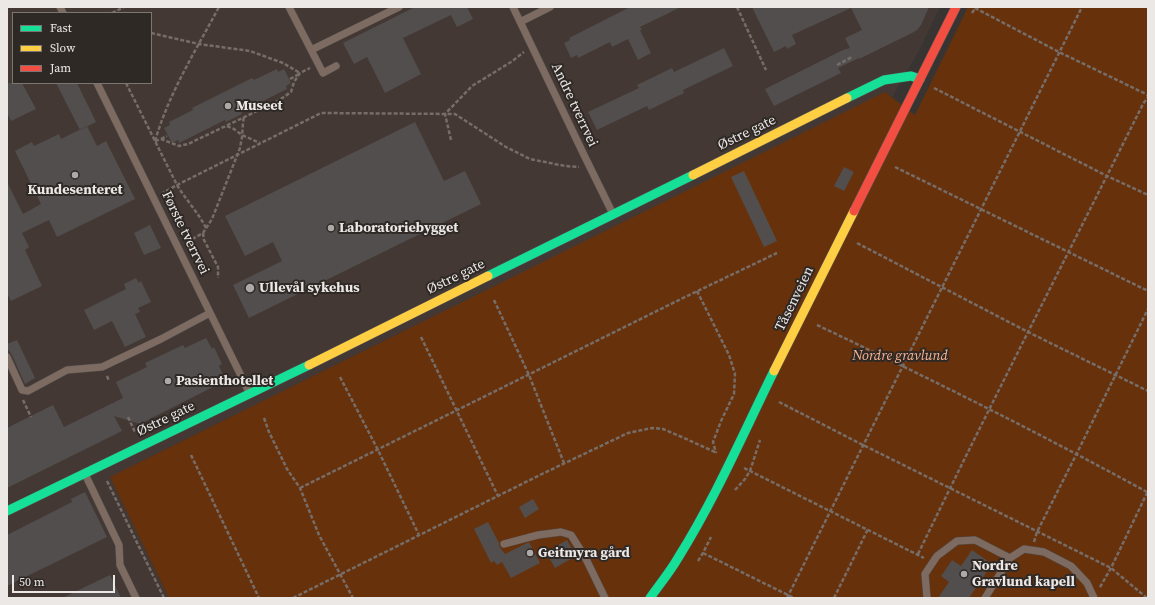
<!DOCTYPE html>
<meta charset="utf-8">
<style>
body{margin:0}
#map{position:relative;width:1155px;height:605px;overflow:hidden;background:#373432;font-family:"Source Serif 4",serif}
canvas{display:block}
.frame{position:absolute;inset:0;border:8px solid #ece8e6;pointer-events:none}
.legend{position:absolute;left:12px;top:12px;width:140px;height:72px;box-sizing:border-box;background:#2f2926;border:1px solid #7b7573;margin:0;padding:5px 7px;list-style:none;font-size:12px;color:#ece8e6}
.legend li{display:flex;align-items:center;gap:8px;height:20px}
.legend b{width:20px;border:1px solid #7b7573}
.scale{position:absolute;left:12px;top:575px;width:103px;height:18px;box-sizing:border-box;border:2px solid #ece8e6;border-top:0;padding-left:5px;font-size:12px;line-height:14px;white-space:nowrap;color:#ece8e6;-webkit-text-stroke:3px #2f2926;paint-order:stroke}
</style>
<div id="map">
<canvas width="1155" height="605"></canvas>
<div class="frame"></div>
<ul class="legend">
<li><b style="height:5px;background:#16e098"></b>Fast</li>
<li><b style="height:5px;background:#ffcf43"></b>Slow</li>
<li><b style="height:5px;background:#f24e42"></b>Jam</li>
</ul>
<div class="scale">50 m</div>
</div>
<script>
const ctx = document.querySelector('canvas').getContext('2d');
ctx.lineJoin = 'round';
function paint(path, color) { ctx.fillStyle = color; ctx.fill(path, 'evenodd'); }
function trace(path, color, width, dash) { ctx.strokeStyle = color; ctx.lineWidth = width; ctx.lineCap = dash ? 'butt' : 'round'; ctx.setLineDash(dash || []); ctx.stroke(path); }
function drawText(font, color, halo, rows, align = 'center') {
  ctx.font = font + ' "Source Serif 4",serif'; ctx.lineWidth = 4; ctx.setLineDash([]); ctx.textBaseline = 'middle'; ctx.strokeStyle = halo; ctx.fillStyle = color; for (const [text, x, y, turn = 0] of rows) {
    ctx.save(); ctx.translate(x, y); ctx.rotate((+turn || 0) * Math.PI / 180); ctx.textAlign = isNaN(turn) ? turn : align; if (halo) ctx.strokeText(text, 0, 0); ctx.fillText(text, 0, 0); ctx.restore();
  }
}
paint(new Path2D(`
 M7 7H940L921 47 892 98 885 93 111 477 169 598H7ZM13 13H151V83H13Z`), '#433833');
paint(new Path2D(`
 M968 7H1148V598H169L110 477 885 92 915 115Z`), '#67310b');
paint(new Path2D(`
 M415 7H467L473 19 457 27 451 15 403 38 421 74 385 93 367 57 354 64 343 43Z
 M630 7H681L640 27 642 30H640L651 53 638 60 628 39 612 47 610 42 578 58 577 55 571 58 564 43 570 40 569 38Z
 M752 7H929L921 25 917 30 912 33 859 59V58L838 68 841 73 774 106 765 89 843 50 850 48 845 38 862 30 851 8 792 35 796 44 787 49 786 46 774 52Z
 M724 48 733 66 683 90 684 93 649 110 647 106 597 130 588 112 639 88 637 85 672 68 674 72Z
 M277 69 278 72 284 69 291 83 286 86 287 89 241 112 242 114 226 122 225 120 179 143 178 140 172 143 164 128 170 125 169 122 193 110 192 108 252 78 254 80Z
 M7 83H22L36 109 11 121 7 113Z
 M56 83H77L96 122 80 130Z
 M415 122 444 181 465 171 481 204 249 318 233 285 282 261 273 242 245 256 225 216Z
 M87 126 97 146 106 141 135 199 57 237 49 220 22 233 29 247 25 250 42 286 11 301 7 293V182L23 214 41 204 15 151 32 142 34 146 59 134 61 139Z
 M844 167 854 172 844 191 834 186Z
 M744 171 777 241 764 247 731 177Z
 M150 225 161 248 144 255 134 233Z
 M136 278 139 283 141 281 151 302 138 308 140 312 135 314 146 337 125 347 112 321 94 330 84 310 126 289 124 284Z
 M206 338 212 349 214 347 222 364 219 366 224 377 218 380 219 384 140 424 114 416 122 431 7 488V428L53 405 64 427 123 398 116 382 147 367 145 363 183 345 185 348Z
 M17 340 35 378 25 384 12 355 7 348V344Z
 M85 492 107 537 7 586V535L72 502 71 499Z
 M533 499 539 509 525 518 519 507Z
 M488 522 499 543V546L505 554 529 542 540 563 511 578 502 562 497 565 494 561 491 563 474 529Z
 M567 540 576 556 555 568 546 552Z
 M972 550 992 564 969 598H938L949 582 941 576 944 572 952 560 961 566Z
 M110 575 121 598H62Z`), '#514e4d');
const lane = new Path2D(`
 M60 7 63 13
 M289 7 323 73 336 66
 M513 7 584 155 612 212
 M520 22 550 7
 M311 50 399 7
 M97 83 249 392
 M7 357 22 390 28 391 67 370 102 367 161 339 210 313
 M85 474 119 545 120 565 136 598
 M504 544 538 535 561 532 571 535 585 557 605 598
 M927 598 925 574 937 556 957 541 975 540 1010 558
 M985 598 1010 558 1024 549 1044 552 1071 566 1087 583 1094 598`);
const fast = new Path2D(`
 M847 98 884 80 911 76 920 79
 M488 276 693 175
 M7 511 309 365
 M650 598C659 585 670 572 678 558 715 499 743 434 774 371`);
const slow = new Path2D(`
 M693 175 847 98
 M309 365 488 276
 M774 371 854 211`);
const jam = new Path2D(`
 M854 211 956 7`);
trace(lane, '#535150', 8);
trace(fast, '#535150', 10);
trace(slow, '#535150', 10);
trace(jam, '#535150', 10);
trace(new Path2D(`
 M737 7 766 70
 M975 8 1059 52 1148 95
 M112 13 124 7
 M972 13 976 7
 M151 33 199 44 250 51 283 63 300 73
 M837 65 852 57
 M290 79 299 74
 M126 83 177 185C186 200 198 212 206 228
 M934 88 1107 176 1148 195
 M227 126 234 129 242 135 260 143
 M161 139 167 136
 M451 140 445 114 472 86 511 62 524 52
 M155 141 161 139 179 146 188 144 278 101 291 92 294 82 300 73 310 68
 M155 141C169 93 196 50 219 7
 M895 167 1148 291
 M161 194 177 185 321 113 455 114 506 147 530 159 565 166 579 167
 M203 233 204 240 218 267V278
 M187 242 203 233 212 219 240 148 242 137 243 122 244 117
 M857 243 1028 332 1148 391
 M697 291 729 355 735 374 734 394 721 421 713 442 716 453
 M494 300 529 375 564 463
 M817 325C929 378 1039 433 1147 492
 M421 337 498 496
 M107 376 109 381
 M340 377 378 450 419 535
 M23 400 31 417
 M779 402 863 445 1111 568 1147 598
 M128 417 135 432
 M264 418 269 432 287 469 300 488 319 535 353 598
 M191 455 259 598
 M744 468 924 558
 M107 481 164 598
 M300 488 683 298 777 253
 M735 490 745 479 750 471 760 440
 M1034 542 1037 532 1077 453 1148 309
 M703 553 794 598
 M918 554C991 403 1068 254 1143 104L1148 97
 M698 561 703 553 711 537
 M1100 587 1111 568 1148 491
 M293 598 542 474 628 433 652 428 663 429 684 438 717 453
 M787 598 1082 7
 M834 598 868 529`), '#776d68', 2.5, [4, 2]);
trace(lane, '#7d6b62', 7);
trace(fast, '#16e098', 9);
trace(slow, '#ffcf43', 9);
trace(jam, '#f24e42', 9);
for (const [x, y, r, color] of [
 [228,106,4,"#ada9a7"],
 [75,175,4,"#ada9a7"],
 [331,228,4,"#ada9a7"],
 [250,288,5,"#ada9a7"],
 [168,381,4,"#ada9a7"],
 [530,553,4,"#ada9a7"],
 [964,574,4,"#ada9a7"]
]) { const dot = new Path2D(); dot.arc(x, y, r, 0, 2 * Math.PI); ctx.fillStyle = color; ctx.fill(dot); trace(dot, '#2f2926', 1.5); }
drawText('14px', '#ece8e6', '#2f2926', [
 ["Andre tverrvei",574,105,65],
 ["Østre gate",747,133,-26],
 ["Første tverrvei",185,233,64],
 ["Østre gate",456,277,-26],
 ["Tåsenveien",795,299,-64],
 ["Østre gate",166,419,-26]
]);
drawText('bold 14px', '#ece8e6', '#2f2926', [
 ["Museet",236,106],
 ["Kundesenteret",75,190,"center"],
 ["Laboratoriebygget",339,228],
 ["Ullevål sykehus",259,288],
 ["Pasienthotellet",176,381],
 ["Geitmyra gård",538,553],
 ["Nordre",972,566],
 ["Gravlund kapell",972,582]
], 'left');
drawText('italic 14px', '#f9b38f', '#2f2926', [
 ["Nordre gravlund",900,356]
]);
</script>
